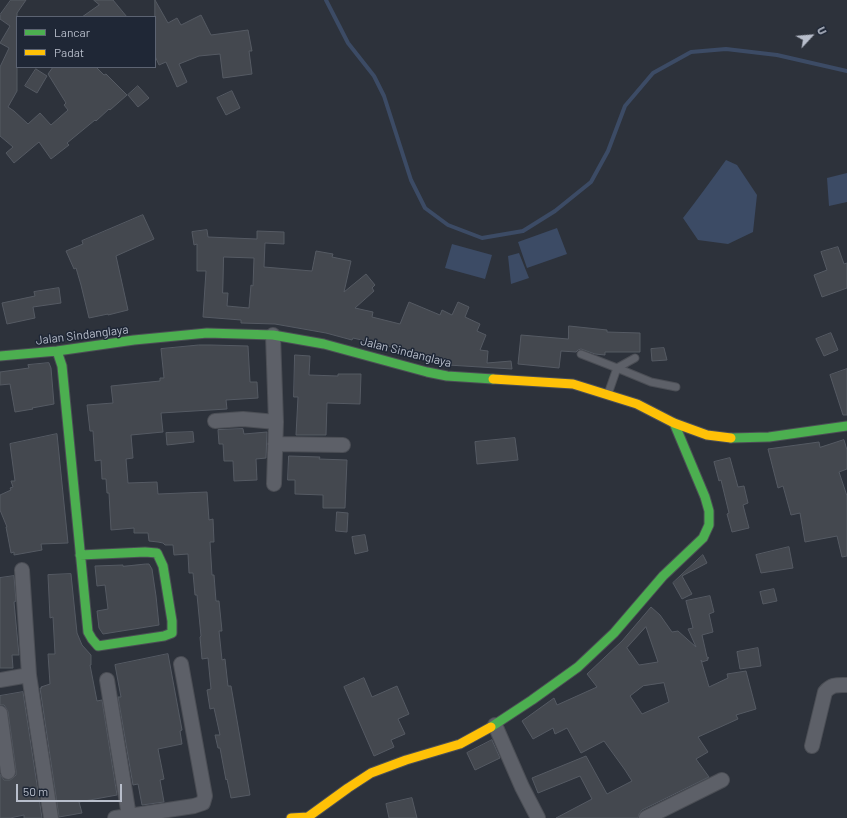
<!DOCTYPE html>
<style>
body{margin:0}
#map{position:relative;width:847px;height:818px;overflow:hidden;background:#2d323b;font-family:Barlow,sans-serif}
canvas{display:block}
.legend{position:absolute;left:16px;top:16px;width:140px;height:52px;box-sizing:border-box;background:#1f2736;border:1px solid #5c6372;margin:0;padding:5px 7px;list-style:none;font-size:12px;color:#b8becb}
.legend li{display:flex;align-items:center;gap:8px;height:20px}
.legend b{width:20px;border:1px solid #5c6372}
.north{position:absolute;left:791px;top:16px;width:40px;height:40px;-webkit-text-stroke:3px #1f2736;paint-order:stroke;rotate:64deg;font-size:11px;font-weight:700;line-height:16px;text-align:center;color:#b8becb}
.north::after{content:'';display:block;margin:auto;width:14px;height:18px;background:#b8becb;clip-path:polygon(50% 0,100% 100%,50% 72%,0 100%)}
.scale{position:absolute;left:16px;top:784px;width:106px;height:18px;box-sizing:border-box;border:2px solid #b8becb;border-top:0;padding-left:5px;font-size:12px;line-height:14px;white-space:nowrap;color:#b8becb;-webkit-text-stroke:3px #1f2736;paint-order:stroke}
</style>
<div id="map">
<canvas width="847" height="818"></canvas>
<ul class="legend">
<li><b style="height:5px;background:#4caf50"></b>Lancar</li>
<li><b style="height:5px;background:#ffc107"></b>Padat</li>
</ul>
<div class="north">U</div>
<div class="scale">50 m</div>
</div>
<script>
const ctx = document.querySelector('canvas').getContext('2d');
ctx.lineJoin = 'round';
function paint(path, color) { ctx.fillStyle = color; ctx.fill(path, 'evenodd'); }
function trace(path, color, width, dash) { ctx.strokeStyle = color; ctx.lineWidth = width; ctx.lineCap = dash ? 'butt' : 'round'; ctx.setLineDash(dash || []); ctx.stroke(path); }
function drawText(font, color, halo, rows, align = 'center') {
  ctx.font = font + ' Barlow,sans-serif'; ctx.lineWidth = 3; ctx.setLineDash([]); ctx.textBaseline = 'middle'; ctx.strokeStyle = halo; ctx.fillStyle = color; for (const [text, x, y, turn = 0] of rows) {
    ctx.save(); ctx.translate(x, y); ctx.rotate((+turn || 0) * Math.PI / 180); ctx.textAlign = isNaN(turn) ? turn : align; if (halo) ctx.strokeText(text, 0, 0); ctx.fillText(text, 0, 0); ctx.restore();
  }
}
paint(new Path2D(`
 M726 160 737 165 757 195 753 232 728 244 698 240 683 218C698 199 712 179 726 160Z
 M847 173V202L829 206 827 178Z
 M557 228 567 254 527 268 518 242Z
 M452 244 492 255 485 279 445 268Z
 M519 253 529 278 511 284 508 256Z`), '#3c4b65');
trace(new Path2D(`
 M326 0 348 43 374 76 384 96 411 180 425 208 448 225 482 238 523 231 555 211 591 182 608 151 625 106 653 73 691 52 726 49 777 55 847 71`), '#3c4b65', 4);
const building = new Path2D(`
 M11 0H26L17 13V91L8 107 14 111 28 124 40 113 51 125 68 110 64 105 66 103 48 74 53 67H96L104 75 106 74 127 95 110 110 109 109 96 121 95 120 67 143 69 145 51 159 39 142 14 163 6 153 13 147 0 136V67L9 48 0 43 10 26 0 19V15Z
 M94 0H113L127 17H82L99 5Z
 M155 0 168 23 177 18 181 25 201 15 211 35 248 30 252 51H249L252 74 223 78 220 54 199 56 179 64 187 82 177 87 166 62 159 65 155 56Z
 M36 69 47 76 37 93 25 86Z
 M138 86 149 98 138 107 128 95Z
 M232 91 240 108 226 115 217 98Z
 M143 215 154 239 116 256 128 310 108 315V314L89 318 81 285 76 268 74 269 66 251 83 244 82 241Z
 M207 230 208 237 257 239V231L284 232V244L265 243 264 267 312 271 316 251 333 254 332 257 351 261 344 292 366 274 375 285 372 288 374 291 355 308 373 312 372 317 400 324 409 302 440 315 442 310 452 315 458 302 469 307 465 317 480 324 477 331 486 335 480 350 488 351 487 363 511 361 512 369 448 365 430 361 391 350 392 347 353 338 352 340 326 333 275 324 241 323V320L203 317 206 271H197V244L194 245 192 232ZM224 257 254 258 253 286 251 285 249 308 227 306 228 293H223Z
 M838 247 844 264 847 263V288L822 297 814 275 827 270 821 252Z
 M59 288 61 303 33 307 35 318 7 324 2 303 35 296 34 292Z
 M569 326 607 330V332L640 333V352H605V355L595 354 581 349 578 350 576 352 561 351 559 368 518 364 521 335 568 339Z
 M831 333 838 350 824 356 816 339Z
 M199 345H211L248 346 250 382H257L258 398 226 400 227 409 161 413 163 432 131 435 133 458 126 459 128 483 157 482 158 494 207 492 209 520 213 519 214 542H210L212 575H214L216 601H219L222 631H219L222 660 225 659 228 686H231L250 795 231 798 227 779 226 780 220 748H218L215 735H220L214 708 210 709 207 690 211 689 208 658 202 659 200 637 201 636 197 595H195L193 573H189L188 554 174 555 173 545H165L163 543 158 542 149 541 148 533H134V528L111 530 109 493H107L106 479H102L101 460 95 461 93 431H90L87 405 113 403 111 386 160 381V378H164L161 349Z
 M664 348 667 360 652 361 651 349Z
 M295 355 310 356 309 375 338 376V374H361L360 404 327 403 326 435H296L298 397H294Z
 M49 363 51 368 54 404 32 408 33 409 15 412 10 384 0 385V372L29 368 28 365Z
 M847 369V415H843L830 375Z
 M243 429 244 434 267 432 266 458 256 459 257 480 234 481 233 461H224L223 444H219L218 430Z
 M193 432 194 442 167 445 166 433Z
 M57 434 68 543 41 544 42 550 14 555V552L11 553 6 527H7L0 510V495L11 490 10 488 13 487 11 481H15L10 444Z
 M515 438 518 460 477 464 475 442Z
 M844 440 847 450V469L839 472 847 496V556L842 557 837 536 805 542 800 513 791 515 783 486 778 488 768 449 819 442 820 447Z
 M289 456 320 457 319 459 347 460 345 508H323V495L295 494V480H288Z
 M730 458 738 487 744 486 748 503 743 505 749 528 732 532 727 514 729 513 721 480 719 481 714 462Z
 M337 512 348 513 347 532 336 531Z
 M365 535 368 551 355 554 352 537Z
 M789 547 793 568 761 573 756 555Z
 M703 555 707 563 682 576 692 594 682 599 673 583Z
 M146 564H149L152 569 156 596 159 625 103 634 99 628 97 611 108 609 105 585 97 586 95 566 123 565V566Z
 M71 574 77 633 82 645 91 655V665H90L97 701 102 700 117 795 79 802 82 813 59 817 40 688H42L41 687 50 684 48 654H55L53 617 50 618 48 575Z
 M14 576 16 601 14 602 19 655H12L13 668H0V578Z
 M774 589 777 601 763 604 760 592Z
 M710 596 714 612 709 614 713 632 702 635 707 657 709 658H707L708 660 702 662 701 660 709 687 728 678 727 674 746 671 756 709 736 715 738 719 698 737 708 752 696 759 709 777 642 810 639 814 638 818H556L592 799 580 776 538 793 532 778 586 756 607 794 632 781 625 770 604 741 581 753 567 728 555 734 553 728 533 739 522 721 554 698 557 705 597 687 587 674 622 641 651 607 660 615 672 632 678 631 696 647 688 629 693 628 686 601ZM646 627 658 662 639 665 627 648ZM664 683 669 702 642 714 630 696 643 686Z
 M758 648 761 666 740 669 737 652Z
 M168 654 182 730 180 731 182 744 158 749 164 779 160 780 164 802 142 805 138 784 133 785 118 697H121L115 665Z
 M364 678 372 697 397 686 409 714 398 719 405 734 391 740 394 747 374 756 344 687Z
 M23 692 42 818H24V815L10 818H0V774L4 780H10L13 778 16 775V771L8 712 6 708 4 705H0V696Z
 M492 740 500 758 475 770 467 753Z
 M412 798 417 818H389L386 804Z`);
paint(building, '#44484f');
trace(building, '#555a63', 1);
const lane = new Path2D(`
 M581 354 617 368 651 382 676 387
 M608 394 617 368 635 358`);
const street = new Path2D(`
 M273 335 276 422 274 484
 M215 421 243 419 276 422
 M275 444 343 445
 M22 570 29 675 51 818
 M0 680 29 675
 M107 680 129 816 194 806 203 803 205 796 181 664
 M0 713 8 772
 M495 725 522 787 538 818
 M812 746 825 692C832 684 837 685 847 685
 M115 818 129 816
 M646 818 722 780`);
const fast = new Path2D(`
 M57 351 62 366 88 632 92 639 98 646 164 636 172 633V621L163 566 157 553 145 552 80 555
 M0 356 57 351 134 340 207 333 273 335 324 344 427 372 447 376 493 379
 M731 438 769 437 847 426
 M491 727 532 700 578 667 614 633 663 576 703 538 709 525V511L705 497 674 423`);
const slow = new Path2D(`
 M493 379 573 384 637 404 674 423 707 435 731 438
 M291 818 308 817 348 788 371 773 406 760 460 744 491 727`);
trace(lane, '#4b4e55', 9);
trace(street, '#4b4e55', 16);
trace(fast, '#4b4e55', 11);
trace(slow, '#4b4e55', 11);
trace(lane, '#5d6068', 7);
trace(street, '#5d6068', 14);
trace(fast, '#4caf50', 9);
trace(slow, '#ffc107', 9);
drawText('12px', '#b8becb', '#1f2736', [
 ["Jalan Sindanglaya",82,335,-7],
 ["Jalan Sindanglaya",406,352,14]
]);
</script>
